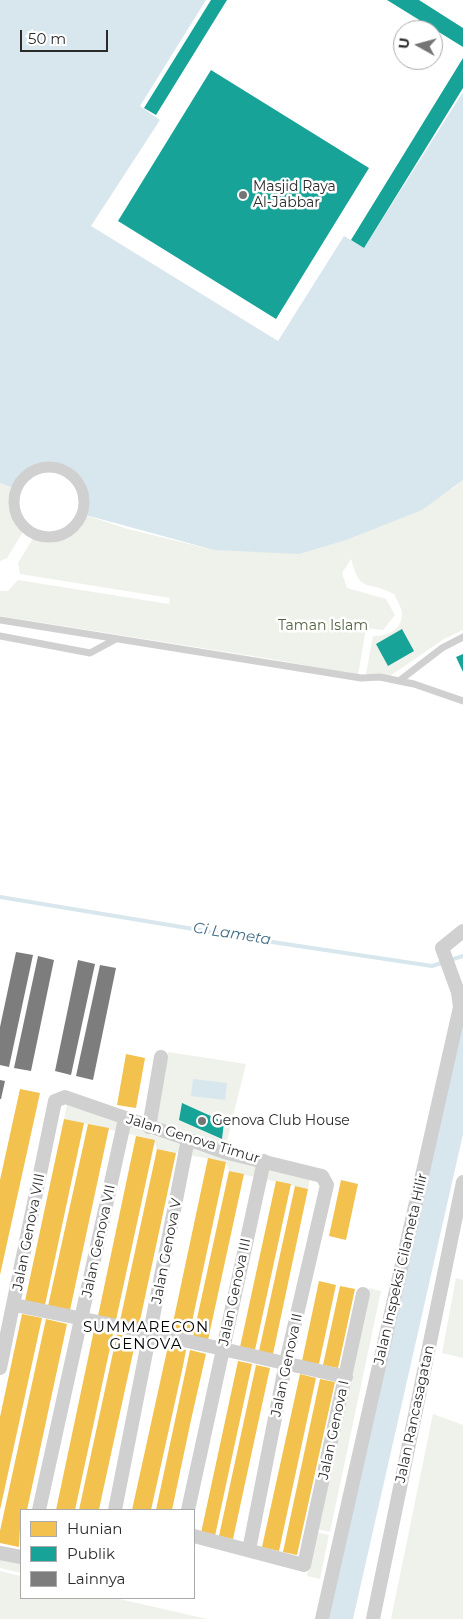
<!DOCTYPE html>
<style>
body{margin:0}
#map{position:relative;width:463px;height:1619px;overflow:hidden;background:#fff;font-family:Montserrat,sans-serif}
canvas{display:block}
.legend{position:absolute;left:20px;top:1509px;width:175px;height:90px;box-sizing:border-box;background:#fff;border:1px solid #aaa;margin:0;padding:6px 9px;list-style:none;font-size:15px;color:#2b2b2b}
.legend li{display:flex;align-items:center;gap:10px;height:25px}
.legend b{width:25px;border:1px solid #aaa}
.north{position:absolute;left:393px;top:20px;width:50px;height:50px;box-sizing:border-box;background:#fff;border:1px solid #aaa;border-radius:50%;rotate:277deg;font-size:14px;font-weight:700;line-height:20px;text-align:center;color:#2b2b2b}
.north::after{content:'';display:block;margin:auto;width:18px;height:22px;background:#757575;clip-path:polygon(50% 0,100% 100%,50% 72%,0 100%)}
.scale{position:absolute;left:20px;top:30px;width:88px;height:22px;box-sizing:border-box;border:2px solid #2b2b2b;border-top:0;padding-left:6px;font-size:15px;line-height:18px;white-space:nowrap;color:#2b2b2b;-webkit-text-stroke:4px #fff;paint-order:stroke}
</style>
<div id="map">
<canvas width="463" height="1619"></canvas>
<ul class="legend">
<li><b style="height:14px;background:#f2c14e"></b>Hunian</li>
<li><b style="height:14px;background:#17a398"></b>Publik</li>
<li><b style="height:14px;background:#7d7d7d"></b>Lainnya</li>
</ul>
<div class="north">U</div>
<div class="scale">50 m</div>
</div>
<script>
const ctx = document.querySelector('canvas').getContext('2d');
ctx.lineJoin = 'round';
function paint(path, color) { ctx.fillStyle = color; ctx.fill(path, 'evenodd'); }
function trace(path, color, width, dash) { ctx.strokeStyle = color; ctx.lineWidth = width; ctx.lineCap = dash ? 'butt' : 'round'; ctx.setLineDash(dash || []); ctx.stroke(path); }
function drawText(font, color, halo, rows, align = 'center') {
  ctx.font = font + ' Montserrat,sans-serif'; ctx.lineWidth = 5; ctx.setLineDash([]); ctx.textBaseline = 'middle'; ctx.strokeStyle = halo; ctx.fillStyle = color; for (const [text, x, y, turn = 0] of rows) {
    ctx.save(); ctx.translate(x, y); ctx.rotate((+turn || 0) * Math.PI / 180); ctx.textAlign = isNaN(turn) ? turn : align; if (halo) ctx.strokeText(text, 0, 0); ctx.fillText(text, 0, 0); ctx.restore();
  }
}
paint(new Path2D(`
 M463 480V630L444 639 390 676 366 674 373 636C387 636 402 631 402 613 402 608 396 599 394 594 366 579 361 595 351 559L342 573 347 588 386 599 395 615 383 630 366 628 358 675 271 659 0 616V591H8L18 580 169 604 170 598 20 574 18 563 35 535C55 543 74 533 82 514L128 529 214 550 452 489Z
 M0 483 16 489C13 505 15 517 25 529L7 558 0 561Z
 M168 1052 246 1064 225 1149 154 1123Z
 M67 1105 204 1153 310 1178 308 1189 229 1171 226 1162 157 1149 154 1140 64 1119Z
 M456 1278 463 1280V1358L442 1353Z
 M369 1288 381 1291 330 1532 316 1529Z
 M433 1414 463 1425V1619H391Z
 M316 1532 329 1535 320 1579 307 1576Z
 M0 1558 21 1563V1573L0 1568Z
 M0 1571 21 1576V1598H115L207 1619H0Z`), '#eff2eb');
paint(new Path2D(`
 M0 0H206L140 106 160 120 91 226 278 341 344 236 364 248 463 92V480L422 510 346 540 299 554 214 550 82 514C95 471 41 448 16 489L0 483Z
 M463 1014V1134L353 1619H329Z
 M193 1079 227 1083 225 1100 191 1096Z`), '#d8e6ee');
paint(new Path2D(`
 M126 1054 145 1058 136 1108 117 1105Z
 M20 1089 40 1093 0 1275V1180Z
 M64 1119 84 1123 45 1305 25 1301Z
 M88 1124 109 1128 70 1310 48 1306Z
 M136 1136 155 1140 116 1320 98 1316Z
 M157 1149 176 1153 139 1325 120 1321Z
 M208 1158 226 1162 189 1336 171 1332Z
 M229 1171 244 1174 208 1340 193 1337Z
 M341 1180 358 1184 346 1240 329 1236Z
 M276 1181 291 1184 255 1350 240 1347Z
 M295 1186 308 1189 273 1354 259 1351Z
 M319 1281 336 1285 319 1364 302 1361Z
 M340 1286 355 1289 338 1368 323 1365Z
 M22 1314 42 1318 0 1510V1417Z
 M46 1319 67 1324 27 1510H21L19 1547 0 1543V1531Z
 M94 1330 113 1334 75 1510H56Z
 M117 1334 136 1339 101 1500 99 1510H79Z
 M168 1346 186 1350 183 1366 151 1510H132Z
 M190 1350 206 1354 191 1420 172 1510H156Z
 M238 1361 252 1364 215 1536 201 1533Z
 M256 1365 270 1368 233 1539 219 1536Z
 M300 1374 316 1378 279 1551 262 1547Z
 M320 1379 335 1382 297 1555 283 1552Z`), '#f2c14e');
paint(new Path2D(`
 M211 0H227L156 115 144 108Z
 M387 0H419L463 28V47Z
 M463 58V88L364 248 351 240Z
 M211 70 369 168 276 319 118 221Z
 M402 629 414 651 388 666 376 644Z
 M463 654V672L456 657Z
 M182 1103 224 1122 222 1139 179 1120Z`), '#17a398');
trace(new Path2D(`
 M0 897 272 942 432 966 463 956`), '#d8e6ee', 4);
paint(new Path2D(`
 M16 952 33 955 9 1067 0 1065V1027Z
 M38 956 54 960 31 1071 14 1068Z
 M78 960 95 964 71 1075 55 1071Z
 M100 965 116 968 93 1080 76 1076Z
 M0 1080 5 1081 1 1099H0Z`), '#7d7d7d');
trace(new Path2D(`
 M0 620 361 678 380 677 399 681 442 648 463 637
 M0 636 90 653 116 639
 M399 681 414 684 463 701`), '#d0d0d0', 7);
trace(new Path2D(`
 M14 502a35 35 0 1 1 70 0a35 35 0 1 1-70 0Z`), '#d0d0d0', 11);
trace(new Path2D(`
 M149 1127 161 1057
 M15 1305 152 1333 346 1377
 M0 1368 55 1101 65 1097 224 1152 322 1176 327 1185 286 1362 249 1550
 M39 1510 125 1119
 M115 1510 188 1139
 M188 1510 264 1161
 M194 1536 304 1565 363 1294
 M0 1553 21 1557
 M322 1619 460 1007 458 992 442 948 463 931
 M373 1619 463 1182`), '#d0d0d0', 14);
for (const [x, y, r, color] of [
 [243,195,5,"#757575"],
 [202,1121,5,"#757575"]
]) { const dot = new Path2D(); dot.arc(x, y, r, 0, 2 * Math.PI); ctx.fillStyle = color; ctx.fill(dot); trace(dot, '#fff', 2); }
drawText('14px', '#2b2b2b', '#fff', [
 ["Masjid Raya",253,187],
 ["Al-Jabbar",253,203],
 ["Genova Club House",212,1121]
], 'left');
drawText('14px', '#51623e', '#fff', [
 ["Taman Islam",323,626]
]);
drawText('14px', '#2b2b2b', '#fff', [
 ["Jalan Genova Timur",193,1139,17],
 ["Jalan Genova VIII",29,1232,-79],
 ["Jalan Genova VII",99,1241,-78],
 ["Jalan Genova V",167,1251,-79],
 ["Jalan Inspeksi Cilameta Hilir",401,1269,-77],
 ["Jalan Genova III",235,1292,-78],
 ["Jalan Genova II",287,1365,-78],
 ["Jalan Rancasagatan",415,1414,-78],
 ["Jalan Genova I",334,1430,-78]
]);
drawText('italic 15px', '#436e84', '#fff', [
 ["Ci Lameta",232,934,9]
]);
ctx.letterSpacing = '1px';
drawText('15px', '#000', '#fff', [
 ["SUMMARECON",146,1328],
 ["GENOVA",146,1345]
]);
ctx.letterSpacing = '0px';
</script>
